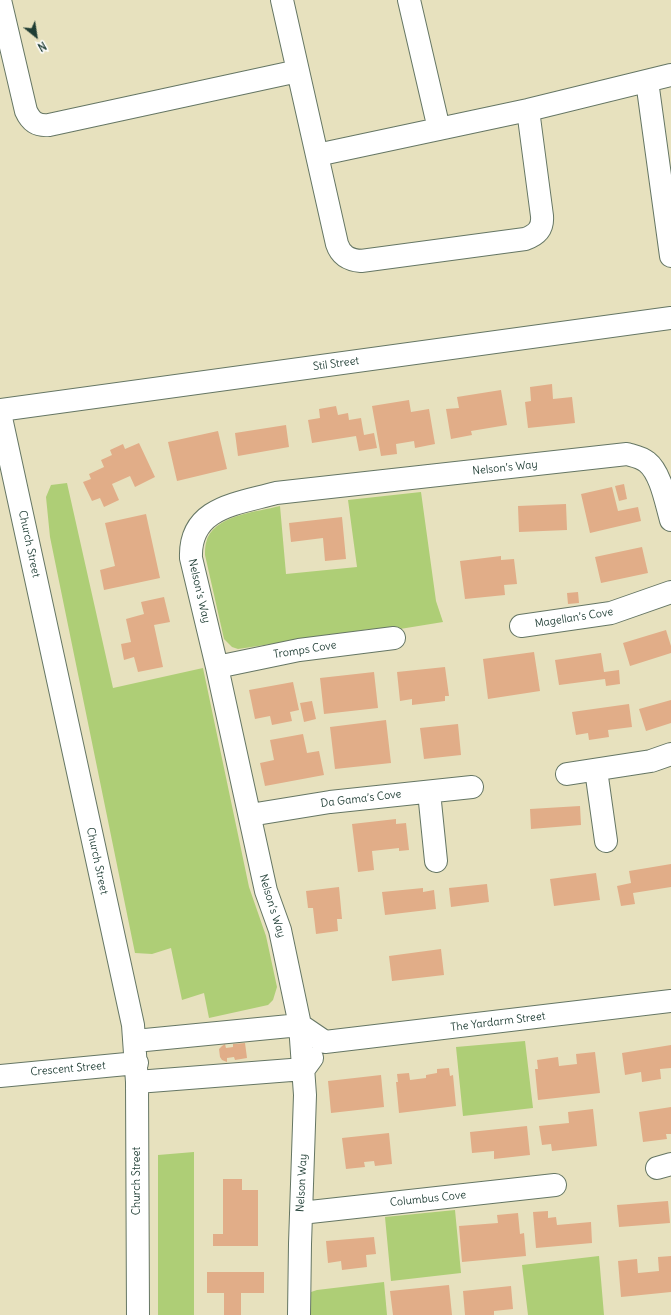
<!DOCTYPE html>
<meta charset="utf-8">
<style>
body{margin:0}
#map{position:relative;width:671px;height:1315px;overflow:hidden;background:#e7e1be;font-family:Delius,sans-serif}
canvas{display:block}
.north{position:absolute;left:16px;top:16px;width:40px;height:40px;-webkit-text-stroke:3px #fff;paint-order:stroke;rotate:150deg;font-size:11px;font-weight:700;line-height:16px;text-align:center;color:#1f3d34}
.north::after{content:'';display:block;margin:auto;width:14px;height:18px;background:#1f3d34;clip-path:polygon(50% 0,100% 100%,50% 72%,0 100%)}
</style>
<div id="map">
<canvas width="671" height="1315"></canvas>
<div class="north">N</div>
</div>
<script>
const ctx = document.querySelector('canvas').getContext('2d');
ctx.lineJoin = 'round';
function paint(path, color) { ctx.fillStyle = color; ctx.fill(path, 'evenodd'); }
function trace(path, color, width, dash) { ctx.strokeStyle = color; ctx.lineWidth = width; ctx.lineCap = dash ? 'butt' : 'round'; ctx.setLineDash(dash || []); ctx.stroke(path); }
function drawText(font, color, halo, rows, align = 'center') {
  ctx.font = font + ' Delius,sans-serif'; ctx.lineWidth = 4; ctx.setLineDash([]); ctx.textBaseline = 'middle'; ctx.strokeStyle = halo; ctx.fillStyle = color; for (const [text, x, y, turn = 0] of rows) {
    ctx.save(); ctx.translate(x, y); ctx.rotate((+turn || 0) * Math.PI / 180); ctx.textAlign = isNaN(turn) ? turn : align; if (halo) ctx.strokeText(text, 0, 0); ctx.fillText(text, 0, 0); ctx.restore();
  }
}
paint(new Path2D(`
 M67 483 113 688 203 668 249 887 266 936 277 987 273 1000 268 1005 209 1018 204 993 182 1000 171 948 152 954 135 953 50 537 46 497 51 485Z
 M421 492 436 601 443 622 400 629H370L238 649 232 647 224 639 205 555C205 551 205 547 206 543 212 515 257 512 280 506L286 574 357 567 348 500Z
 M525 1041 533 1108 463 1116 456 1047Z
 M194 1152V1315H158V1155Z
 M455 1210 461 1273 391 1281 385 1217Z
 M599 1256 604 1315H528L522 1265Z
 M384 1282 387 1315H311V1292L317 1290Z`), '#aece76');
paint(new Path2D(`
 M552 384 553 399 572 397 575 423 528 428 525 402 531 401 530 387Z
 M501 390 507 425 471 431 472 435 451 439 446 409 459 408 457 397Z
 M409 400 411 412 429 409 435 444 415 448 414 441 396 444 397 454 381 456 372 406Z
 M336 406 338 415 348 413 349 420 361 418 364 435 374 433 377 448 359 451 356 436 312 443 308 420 320 418 319 409Z
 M286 425 289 447 238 456 235 433Z
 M218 431 227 469 177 481 168 442Z
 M139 443 155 477 135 487 130 476 112 484 119 500 104 507 100 498 92 501 83 482 91 479 89 474 104 467 101 460 112 455 110 450 123 444 125 449Z
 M624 484 627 499 619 501 615 486Z
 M612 487 618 511 638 507 641 521 590 533 581 494Z
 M566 504 567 530 519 532 518 506Z
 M146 514 160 578 104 590 100 570 115 566 105 523Z
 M342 517 346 559 325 561 323 538 291 542 289 523Z
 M642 547 648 573 601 583 595 557Z
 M501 556V560L514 559 517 584 504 585 505 595 465 599 460 561Z
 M578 592 579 603 568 604 567 593Z
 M164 597 170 622 154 625 163 667 138 672 134 657 124 660 121 644 131 642 126 619 144 614 141 602Z
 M666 630 671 646V653L630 666 623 643Z
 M534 652 540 691 488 699 483 659Z
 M601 653 604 672 619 670 620 684 606 686 605 679 559 685 555 660Z
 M445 667 449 696H445V701L412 705V699L400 701 397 672Z
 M374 672 378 708 324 714 320 678Z
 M293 682 299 710 290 712 292 721 272 725 270 716 255 719 249 690Z
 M671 700V723L646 731 639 709Z
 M312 701 316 719 304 722 300 703Z
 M629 704 632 727 608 730 609 737 589 740 588 733 576 735 572 712Z
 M386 720 391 763 335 769 330 727Z
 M458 724 461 755 424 759 420 728Z
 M303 734 307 753 319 751 324 775 265 786 260 763 274 760 270 740Z
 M580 806 581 825 531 829 530 809Z
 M396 819V824L406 823 409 850 399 851V848L372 851 374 870 358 872 352 824Z
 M671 864V887L633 893 635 904 621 906 617 886 631 883 629 871Z
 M596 873 600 900 554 906 550 879Z
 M487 884 489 902 451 907 449 888Z
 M339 887 342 919H337L338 931 316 934 313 908H308L306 891Z
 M423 888V892L434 890 436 909 385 915 382 892Z
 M441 949 444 975 392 981 389 956Z
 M245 1043 247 1058 235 1060 234 1057 227 1058V1062L222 1060 220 1057 219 1049 222 1046 225 1044 226 1048 233 1047V1044Z
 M671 1045V1068L660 1069 661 1079 642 1082 641 1072 625 1075 622 1053Z
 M595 1052 600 1093 538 1100 535 1069H538L537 1060 558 1057 559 1066 577 1064 576 1054Z
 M449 1068 450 1076 453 1075 456 1106 399 1113 396 1082H398L397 1074 409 1073 410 1080 426 1078V1075L437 1073V1069Z
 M381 1075 384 1107 331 1113 328 1081Z
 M671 1107V1134H666L667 1139 643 1142 639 1112Z
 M593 1109 597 1146 552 1151 551 1144 542 1145 539 1126 569 1123 568 1112Z
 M527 1126 530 1155 494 1159V1151L472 1153 470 1132Z
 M389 1133 392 1164 375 1166 374 1161 364 1162 365 1167 346 1169 342 1138Z
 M223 1179H242V1190H258V1246H213V1234H223Z
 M668 1201 670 1223 619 1227 617 1205Z
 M548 1211V1218L556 1217 557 1225 591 1222 592 1243 536 1248 533 1212Z
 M518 1213 520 1234 524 1233 526 1256 462 1262 459 1226 498 1223 497 1215Z
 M374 1237 376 1254 366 1255 367 1267 342 1270 341 1261 328 1263 326 1241Z
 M671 1256V1292L621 1297 618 1261 637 1259 638 1273 659 1271 658 1257Z
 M207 1272H264V1293H241V1315H224V1293H207Z
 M449 1285 452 1315H393L390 1291Z
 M511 1286 513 1309 494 1311V1315H465L463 1291Z`), '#e1ad88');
const minor = new Path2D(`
 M0 0 26 111C31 122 37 126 49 125L298 71
 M282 0 337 244C341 256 349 260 361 261L525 239C537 235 543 228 542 216L528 110
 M409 0 439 129
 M647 81 671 256
 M317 155 528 110 671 75
 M0 410 671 318
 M0 413 133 1025 137 1082 138 1315
 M521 626 611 613 671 592
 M217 667 299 650 394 638
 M596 770 606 841
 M567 774 651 761 671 754
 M429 792 436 861
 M250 815 330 802 472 787
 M135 1041 300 1025 325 1042 671 1001
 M0 1076 137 1063
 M137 1082 304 1069 312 1058
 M657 1168 671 1164
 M301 1213 555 1185
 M299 1315 300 1244 305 1095 300 1025 280 930 266 891 217 667 191 558C189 507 237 504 276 493L627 454C634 456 641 457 647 462 661 473 666 503 671 520`);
trace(minor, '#657664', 24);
trace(minor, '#fff', 22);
drawText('11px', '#1f3d34', '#fff', [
 ["Stil Street",336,364,-8],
 ["Nelson’s Way",505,468,-6],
 ["Church Street",29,544,78],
 ["Nelson’s Way",199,591,77],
 ["Magellan’s Cove",574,618,-9],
 ["Tromps Cove",305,650,-9],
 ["Da Gama’s Cove",361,799,-7],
 ["Church Street",97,861,78],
 ["Nelson’s Way",272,906,73],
 ["The Yardarm Street",498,1022,-7],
 ["Crescent Street",68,1069,-5],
 ["Church Street",137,1181,-90],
 ["Nelson Way",302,1183,-87],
 ["Columbus Cove",428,1199,-6]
]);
</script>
